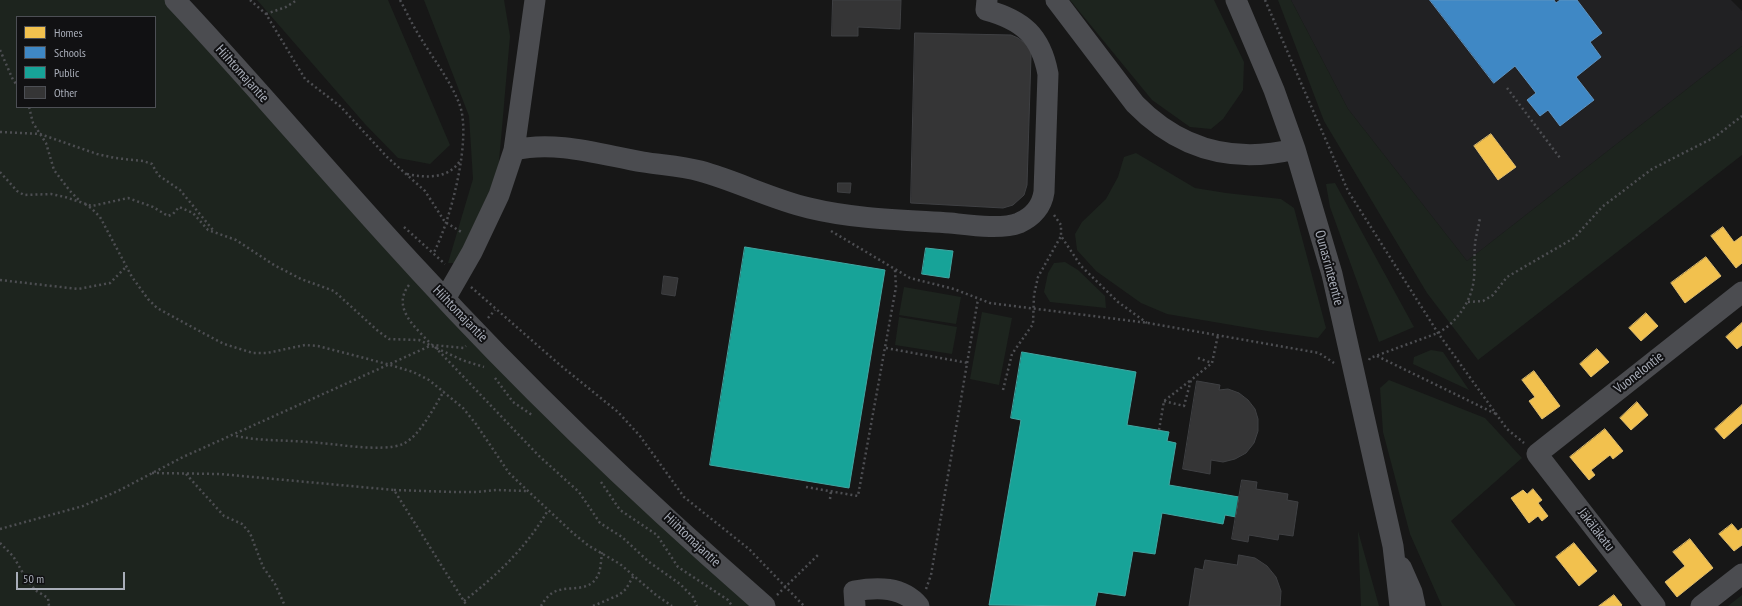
<!DOCTYPE html>
<meta charset="utf-8">
<style>
body{margin:0}
#map{position:relative;width:1742px;height:606px;overflow:hidden;background:#171717;font-family:"PT Sans Narrow",sans-serif}
canvas{display:block}
.legend{position:absolute;left:16px;top:16px;width:140px;height:92px;box-sizing:border-box;background:#111113;border:1px solid #4d4f55;margin:0;padding:5px 7px;list-style:none;font-size:12px;color:#a8adb8}
.legend li{display:flex;align-items:center;gap:8px;height:20px}
.legend b{width:20px;border:1px solid #4d4f55}
.scale{position:absolute;left:16px;top:572px;width:109px;height:18px;box-sizing:border-box;border:2px solid #a8adb8;border-top:0;padding-left:5px;font-size:12px;line-height:14px;white-space:nowrap;color:#a8adb8;-webkit-text-stroke:3px #111113;paint-order:stroke}
</style>
<div id="map">
<canvas width="1742" height="606"></canvas>
<ul class="legend">
<li><b style="height:11px;background:#f2c14e"></b>Homes</li>
<li><b style="height:11px;background:#3f88c5"></b>Schools</li>
<li><b style="height:11px;background:#17a398"></b>Public</li>
<li><b style="height:11px;background:#353536"></b>Other</li>
</ul>
<div class="scale">50 m</div>
</div>
<script>
const ctx = document.querySelector('canvas').getContext('2d');
ctx.lineJoin = 'round';
function paint(path, color) { ctx.fillStyle = color; ctx.fill(path, 'evenodd'); }
function trace(path, color, width, dash) { ctx.strokeStyle = color; ctx.lineWidth = width; ctx.lineCap = dash ? 'butt' : 'round'; ctx.setLineDash(dash || []); ctx.stroke(path); }
function drawText(font, color, halo, rows, align = 'center') {
  ctx.font = font + ' "PT Sans Narrow",sans-serif'; ctx.lineWidth = 4; ctx.setLineDash([]); ctx.textBaseline = 'middle'; ctx.strokeStyle = halo; ctx.fillStyle = color; for (const [text, x, y, turn = 0] of rows) {
    ctx.save(); ctx.translate(x, y); ctx.rotate((+turn || 0) * Math.PI / 180); ctx.textAlign = isNaN(turn) ? turn : align; if (halo) ctx.strokeText(text, 0, 0); ctx.fillText(text, 0, 0); ctx.restore();
  }
}
paint(new Path2D(`
 M1291 0H1731L1742 11V46L1467 261 1348 109Z`), '#212123');
paint(new Path2D(`
 M0 0H175L420 273 765 606H0ZM17 17H155V107H17Z
 M257 0H388L450 145 430 164 398 158 365 124Z
 M424 0H504L510 36 498 173 456 263H448L473 179 469 116Z
 M1070 0H1214L1244 62 1243 90 1223 119 1211 129 1190 127 1152 100Z
 M1278 0H1291L1348 109 1467 261 1742 46V155L1478 360 1427 293 1324 121Z
 M1136 153 1195 188 1226 193 1281 199 1294 208 1326 328 1318 338 1267 331 1167 314 1141 303 1096 271 1077 250 1075 234 1082 222 1106 199 1118 177 1124 157Z
 M1335 183 1414 327 1379 342 1330 207 1326 184Z
 M1065 262 1078 270 1105 296 1106 308 1050 302 1044 292 1048 273 1054 263Z
 M904 287 961 297 956 324 899 315Z
 M982 312 1012 318 999 385 970 379Z
 M899 317 957 327 952 354 895 345Z
 M1431 350 1443 352 1469 390 1413 364 1414 357Z
 M1389 380 1485 418 1522 458 1451 521 1516 606H1442L1410 534 1383 432 1380 388Z
 M1358 531 1379 606H1361Z
 M1742 595V606H1728Z`), '#1d241e');
const homes = new Path2D(`
 M1491 134 1516 167 1498 180 1474 146Z
 M1723 227 1734 242 1742 236V263L1736 268 1711 236Z
 M1706 257 1721 276 1685 303 1671 283Z
 M1646 313 1658 326 1641 341 1629 328Z
 M1742 323V345L1737 349 1726 337Z
 M1597 349 1609 362 1591 377 1580 364Z
 M1534 371 1560 406 1542 419 1529 401 1535 397 1522 380Z
 M1637 402 1648 415 1631 430 1620 418Z
 M1742 405V423L1724 439 1715 429Z
 M1605 429 1623 451 1613 459 1610 455 1591 470 1595 475 1589 480 1570 457Z
 M1533 489 1542 500 1538 503 1548 516 1542 521 1538 516 1529 523 1511 498 1523 490 1527 494Z
 M1732 524 1738 531 1742 528V545L1734 551 1719 534Z
 M1690 539 1713 568 1677 597 1665 582 1685 566 1673 552Z
 M1574 543 1597 571 1579 586 1556 557Z
 M1614 595 1622 605 1621 606H1599Z`);
paint(homes, '#f2c14e');
trace(homes, '#dcbb6e', 1);
const schools = new Path2D(`
 M1430 0H1554L1556 3 1560 0H1577L1602 33 1590 42 1601 57 1576 77 1594 100 1560 126 1548 110 1540 116 1527 100 1536 93 1515 66 1494 83Z`);
paint(schools, '#3f88c5');
trace(schools, '#5e93c1', 1);
const public = new Path2D(`
 M745 247 885 270 849 488 710 465Z
 M926 248 953 251 949 278 922 274Z
 M1022 352 1136 372 1127 425 1169 432 1167 441 1176 443 1169 485 1239 497 1236 517 1225 515 1223 524 1162 513 1155 554 1133 551 1125 596 1098 592 1095 606 989 605 1021 420 1011 418Z`);
paint(public, '#17a398');
trace(public, '#42a6a2', 1);
const building = new Path2D(`
 M833 0H901L900 29 858 27V36H832Z
 M915 33 1011 35 1018 38 1030 47 1031 56 1027 185 1024 195 1013 205 1003 208 911 203Z
 M838 183H851L850 193 838 192Z
 M664 276 678 278 675 296 662 294Z
 M1197 381 1220 385 1219 390 1228 389 1239 393 1248 400 1255 409 1258 419V431L1254 443 1246 453 1235 459 1223 462 1211 460 1210 474 1183 469Z
 M1242 480 1257 482 1256 489 1288 494 1287 500 1298 502 1293 536 1279 534 1278 540 1249 535 1248 542 1232 539Z
 M1239 555 1255 558 1267 566 1276 577 1281 591 1280 606H1189L1195 568 1203 570 1205 560 1237 565Z`);
paint(building, '#353536');
trace(building, '#3f4043', 1);
trace(new Path2D(`
 M250 0 266 14 305 79 340 106 387 157 425 191 445 222 463 233
 M400 0C406 11 411 22 417 32 431 56 449 78 459 103 473 137 450 223 433 254
 M1265 0 1348 191 1438 333 1507 429 1524 443
 M266 14 286 7 297 0
 M0 50 13 80 17 85
 M1507 88 1560 158
 M29 107 33 123 46 143 54 170 70 191 81 202
 M0 132 40 134 97 154 115 158 143 161 152 164 158 175 180 190 213 230
 M0 172 17 191 24 195 51 194 65 197 92 206 128 198 153 207 168 216 173 214 179 207 193 213 208 230 236 240 274 265 301 279 334 291 378 331 389 339 419 340 462 360 484 367
 M407 174C427 178 448 179 460 161
 M85 204 91 208 100 217 132 277 148 299 157 308 203 333 224 344 253 353H267L305 345 318 346 387 364 413 372 429 380 463 408 476 424 509 473 528 491 574 534 589 546 620 564 656 595 672 606
 M1054 215 1061 225V236L1081 266 1118 302 1147 323
 M404 227 445 264
 M831 231 910 278 954 289 990 303 1148 323 1319 353 1334 363
 M0 280 78 289 110 283 126 267
 M409 285C391 308 416 328 431 344
 M471 287 560 365 618 412 640 436 684 497 749 549 804 606
 M1468 302 1483 301 1493 295 1507 277 1574 238 1602 207 1652 169 1715 137 1742 116
 M488 318 495 310
 M435 347 539 456 579 492 600 523 622 537 649 562 680 584 693 597 697 606
 M886 348 968 363
 M1377 356 1496 414
 M1198 358 1212 363 1218 335
 M1369 360 1370 358 1438 333C1457 322 1472 301 1474 278 1475 267 1474 256 1475 244 1476 235 1479 226 1480 217
 M495 378 513 402 532 415
 M1003 390 1012 354 1033 324 1034 295 1038 277 1061 236
 M1164 401 1184 406 1191 380 1212 363
 M1159 430 1164 401 1191 380
 M236 436C260 441 284 440 308 442 333 443 381 453 403 444 420 436 434 407 444 391
 M152 473 220 474 394 490 467 606
 M186 474 224 516 242 524 250 533 263 567 275 584 285 606
 M601 482 620 510 657 535 678 567 728 600 732 606
 M806 487 858 496 896 287 895 270
 M394 490 453 492H476L497 490 527 491
 M830 499 831 491
 M0 529 83 506 118 491 183 457 432 345 464 348 466 346
 M0 543 13 556 23 573 35 590 48 598 49 606
 M926 589 931 575 978 299
 M777 595 819 554
 M464 601C497 575 527 547 548 510
 M541 606C544 601 548 595 554 592 568 585 588 593 597 577 601 571 601 560 602 552
 M593 606 619 595 626 589 634 575`), '#4d4e52', 2.5, [2, 3]);
trace(new Path2D(`
 M175 0C259 89 337 183 420 272 528 390 645 501 765 606
 M1056 0 1135 104C1180 150 1233 164 1295 149
 M1236 0 1274 90 1295 149 1332 274 1393 546 1400 606
 M514 150C556 140 602 155 643 162 661 165 681 166 700 171 737 181 771 199 809 208 854 219 903 220 950 223 969 225 1001 230 1019 223 1033 217 1042 206 1044 192L1048 74C1041 36 1023 20 986 10L987 0
 M445 299 472 252 499 195 514 150 535 0
 M1401 567 1412 592 1415 606
 M855 606 854 591C877 587 902 586 919 606
 M1655 606 1537 454 1742 292
 M1701 606 1742 574`), '#4b4c50', 21);
drawText('14px', '#a8adb8', '#111113', [
 ["Hiihtomajantie",242,74,48],
 ["Ounasrinteentie",1329,268,75],
 ["Hiihtomajantie",460,314,46],
 ["Vuonelontie",1639,373,-38],
 ["Jäkäläkatu",1596,530,52],
 ["Hiihtomajantie",692,540,43]
]);
</script>
